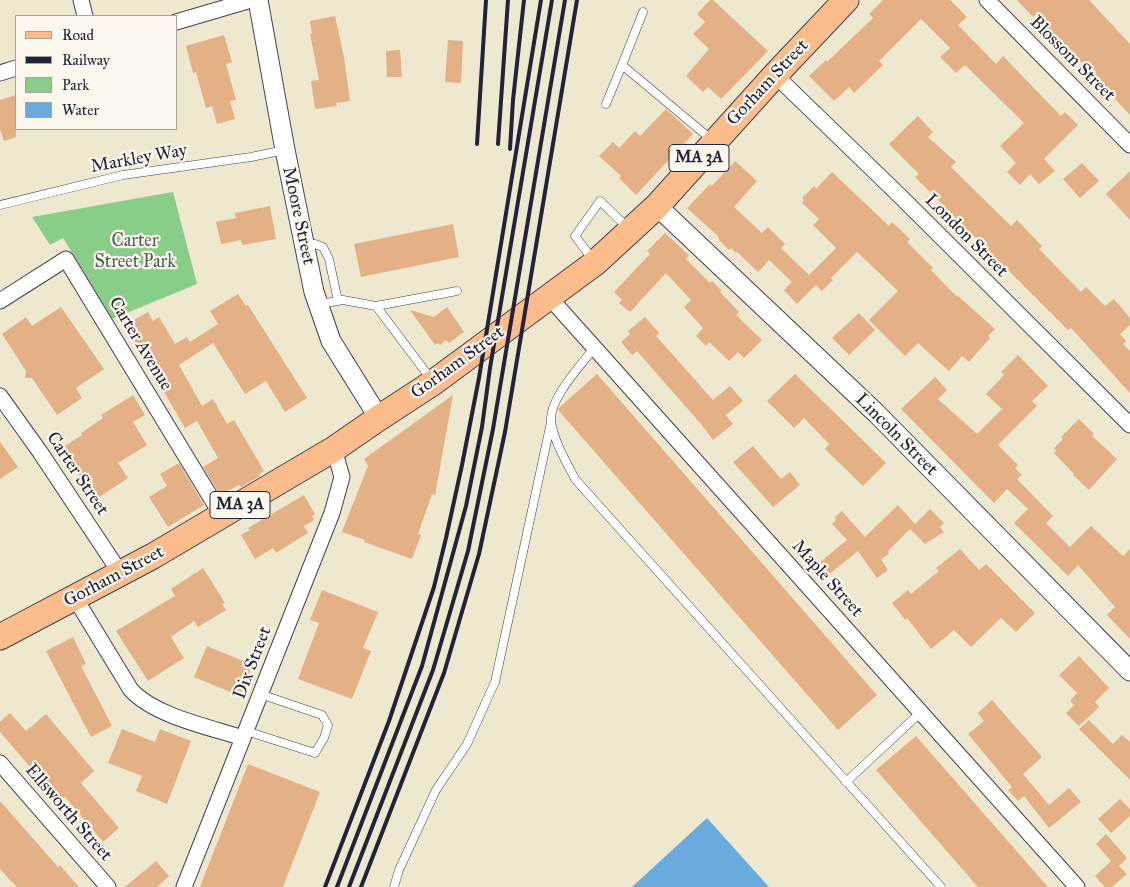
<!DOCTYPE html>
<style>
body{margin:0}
#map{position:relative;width:1130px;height:887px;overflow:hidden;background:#eee8ce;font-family:"IM FELL Great Primer",serif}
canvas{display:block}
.legend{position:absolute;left:15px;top:15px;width:162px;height:115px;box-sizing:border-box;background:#fbf7ec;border:1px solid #a4a2a5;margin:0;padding:6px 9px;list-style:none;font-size:15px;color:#22223b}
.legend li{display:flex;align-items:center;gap:10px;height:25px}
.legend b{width:25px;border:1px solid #a4a2a5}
</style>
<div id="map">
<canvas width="1130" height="887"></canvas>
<ul class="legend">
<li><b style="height:6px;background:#f9bc8a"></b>Road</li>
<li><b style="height:6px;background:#22223b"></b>Railway</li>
<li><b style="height:14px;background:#89ce88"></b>Park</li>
<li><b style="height:14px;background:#6aabde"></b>Water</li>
</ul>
</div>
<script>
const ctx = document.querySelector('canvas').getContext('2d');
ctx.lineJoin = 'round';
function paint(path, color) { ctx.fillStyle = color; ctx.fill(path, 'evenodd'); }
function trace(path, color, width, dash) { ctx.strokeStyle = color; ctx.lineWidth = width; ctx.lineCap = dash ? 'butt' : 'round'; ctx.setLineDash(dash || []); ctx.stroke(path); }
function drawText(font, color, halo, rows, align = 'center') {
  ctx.font = font + ' "IM FELL Great Primer",serif'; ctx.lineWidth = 4.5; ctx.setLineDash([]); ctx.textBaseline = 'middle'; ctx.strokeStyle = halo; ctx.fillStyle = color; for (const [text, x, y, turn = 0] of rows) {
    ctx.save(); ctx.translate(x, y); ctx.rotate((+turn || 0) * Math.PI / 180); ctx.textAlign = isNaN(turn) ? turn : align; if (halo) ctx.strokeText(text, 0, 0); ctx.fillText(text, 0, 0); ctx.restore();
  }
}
paint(new Path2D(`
 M173 192 197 284 112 319 63 238 50 245 32 217Z`), '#89ce88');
paint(new Path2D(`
 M707 818 769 887H632Z`), '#6aabde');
paint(new Path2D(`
 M710 0H713L768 51 721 99 708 87 703 92 686 76 709 49 693 34 705 22 697 14Z
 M883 0H950L967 17 958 25 996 64 1003 56 1061 116 1065 112 1078 125 1044 159 1055 171 1039 184 1030 174 1020 185 1007 172 1016 163 1000 146 1024 123 965 65 956 73 940 57 950 48 921 19 879 61 883 65 854 93 849 87 834 101 809 76 826 60 827 62 873 18 869 14Z
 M1017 0H1089L1130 44V115L1036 14 1033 17Z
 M335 16 344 57 350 101 336 103 337 106 315 109 311 81 319 80 310 34H312L310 21Z
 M224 35 232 62 226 64 236 100 230 101 235 119 217 124 212 106 206 108 196 72 193 73 186 46Z
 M448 40 463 41 461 83 445 82Z
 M400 50 402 77H387L386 51Z
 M16 95V137L4 141 0 129V100Z
 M666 109 693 134 636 195 619 178 621 176 599 156 613 142 619 148 635 131 640 136Z
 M918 116 933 132 928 137 956 162 951 167 1011 226 1017 220 1042 246 1039 249 1081 292 1086 287 1105 306 1114 299 1130 318V325L1120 334 1126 341 1123 344 1130 351V393L1071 328 1068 330 915 177 919 174 889 144Z
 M735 161 757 181 734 207 762 233 768 227 785 244 781 248 809 275 836 248 813 225 819 219 802 203 804 200 802 198 814 186 816 189 832 172 889 226 892 222 910 239 907 242 933 268 931 270 956 296 957 295 995 329 988 336 990 338 969 362 962 356 949 371 918 343 905 356 869 320 898 291 857 252 831 278 833 280 822 291 816 285 797 304 784 290 792 282 769 260 758 272 737 252 736 253 731 248 729 250 719 240 718 236 687 208 710 184 712 186Z
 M1082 163 1099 181 1080 198 1063 179Z
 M1130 171V220L1106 194Z
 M270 206 276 239 242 245 241 240 221 244 216 222 236 218 235 213Z
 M453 224 459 257 361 277 354 244Z
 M665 233 689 255 686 259 710 283 712 281 722 291 720 292 739 312 736 315 762 340 744 358 738 352 729 361 709 342 706 346 696 336 703 328 684 307 691 300 666 273 630 312 619 303 622 300 614 292 650 254 647 251Z
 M238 294 246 306 248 305 307 398 285 412 266 381 245 394 213 343 179 365 202 406 213 399 227 424 234 420 264 471 259 474 260 476 241 487 239 485 220 495 203 467 218 458 197 421 185 428 125 325 148 312 153 321 159 317 175 344 187 337 190 342 218 324 210 311Z
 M61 307 104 369 76 388 82 398 57 415 32 378H25L26 371 2 334 26 317 32 326Z
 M447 307 464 332 449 343 446 340 440 345 438 343 435 345 410 310 434 317Z
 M859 313 875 330 849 355 832 338Z
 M645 317 659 333 656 336 713 400 730 386 743 401 726 415 733 424 713 440 701 424 637 351 632 355 621 342 630 334 628 331Z
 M1018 355 1048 386 1032 401 1037 406 998 445 1018 465 1015 468 1022 475 1017 479 1053 516 1046 523 1070 547 1091 526 1123 556 1130 549V639L1107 615 1115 607 1078 565 1068 576 1014 523 1028 509 1007 489 994 503 901 409 935 377 947 390 938 399 977 434 1002 409 986 394 1004 375 1001 372Z
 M597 374 877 695 838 730 558 410 560 407Z
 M795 374 886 463 863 486 825 449 829 444 804 418 794 428 767 401Z
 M133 395 145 415 133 422 147 445 118 463 128 478 98 498 94 492 91 494 66 454 69 452 65 446 82 435 81 433 103 418 101 415Z
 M453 395 435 495 432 494 418 534 421 535 412 559 364 542 365 540 342 532 368 466 364 459Z
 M1079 419 1094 434 1092 436 1117 459 1089 490 1073 475 1074 474 1054 453 1056 451 1054 448 1063 439 1061 437Z
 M0 442 18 467 0 479Z
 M753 446 781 479 790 472 800 485 773 507 733 462Z
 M179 463 204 505 168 527 149 497 167 486 160 474Z
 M304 495 315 514 312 516 314 520 304 526 308 533 276 553 273 548 255 559 241 535 250 530 248 528Z
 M898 505 915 524 930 509 944 523 940 527 944 532 925 544 910 529 888 551 889 554 881 559 888 570 877 578 858 551 822 580 813 568 847 540 832 524 836 520 835 517 842 511 865 537Z
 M960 549 979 570 986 564 1035 613 1016 632 1001 618 971 647 954 630 931 649 907 618 905 620 892 603 908 590 911 594 939 571 936 568Z
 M203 568 225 603 222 604 226 610 198 627 194 621 171 637 184 658 148 681 116 631 175 596 171 589Z
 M322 590 378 612 363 648 371 651 352 699 298 679 319 623 310 620Z
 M73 637 86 664 81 666 112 726 91 737 46 651Z
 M207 646 253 665 240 696 194 677Z
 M1079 656 1109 688 1095 702 1099 707 1079 726 1066 713 1074 705 1070 701 1077 693 1059 675Z
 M992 700 1042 757 1023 774 1049 805 1069 788 1081 802 1049 828 1024 796 1018 801 1008 790 1012 787 968 734 984 721 978 713Z
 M10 713 26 731 46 714 94 771 81 783 119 828 103 842 65 797 61 800 31 766 30 767 0 732V722Z
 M1089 720 1113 744 1122 735 1130 742V780L1079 729Z
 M122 729 155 742 160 729 191 741 167 804 136 791 142 776 108 763Z
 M916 736 1048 887H978L876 770Z
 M248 764 320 792 283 887H200Z
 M1120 799 1130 809V816L1111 833 1098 819Z
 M0 801 58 867 60 865 79 887H17L10 880 0 869Z
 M1106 834 1127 858 1119 866 1127 874 1112 887H1105L1095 876 1111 861 1096 844Z
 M156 861 169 876 157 887H125Z`), '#e4b187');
const service = new Path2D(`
 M622 65 643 12
 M606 104 622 65 712 140
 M0 205 123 175 251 157 285 150
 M305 245 315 244 323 247 329 259 338 301
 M594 261 575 236 600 201 627 227
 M320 304 343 300 376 306 431 379
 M376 306 457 291
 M594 348C581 365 549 399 551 421 554 442 566 461 575 479L941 887
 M246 731 315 753 324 738 328 725 322 715 260 694
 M846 782 921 712
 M394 887 399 870 436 790 467 744 495 682 551 422`);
const minor = new Path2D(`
 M81 0 85 16
 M987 0 1130 145
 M176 22 251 0
 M0 73 16 68
 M775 75 899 195 1130 425
 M549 297 1077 887
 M0 301 66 259 222 516
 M0 396 40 452 121 574
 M75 598 131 690C155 716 209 727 243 738
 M0 763 108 887
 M184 887 332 513 342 477 334 449`);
const tertiary = new Path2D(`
 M258 0 285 150 314 292 331 341 379 418
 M657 206 876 413 1130 671`);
const primary = new Path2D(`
 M0 637 153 556 334 449 379 418 434 382 595 263 657 206 775 75 846 0`);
trace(service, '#414051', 9);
trace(minor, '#414051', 17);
trace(tertiary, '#414051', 21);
trace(primary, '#414051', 27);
trace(service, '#fff', 8);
trace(minor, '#fff', 15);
trace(tertiary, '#fff', 19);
trace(primary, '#f9bc8a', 25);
trace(new Path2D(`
 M477 144 486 0
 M498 144 508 0
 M510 149 513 100 524 0
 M325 887 389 721 434 587 446 538 462 465 479 378 541 0
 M337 887 422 666 466 506 482 427 490 368 552 0
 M349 887 433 670 468 551 493 429 565 0
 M361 887 444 673 479 554 505 432 577 0`), '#22223b', 4);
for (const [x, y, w] of [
 [699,158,60],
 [240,505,60]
]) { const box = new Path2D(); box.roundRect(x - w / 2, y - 13.5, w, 27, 4); ctx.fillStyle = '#fbf7ec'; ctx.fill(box); trace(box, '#22223b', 1); }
drawText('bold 16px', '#22223b', null, [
 ["MA 3A",699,158],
 ["MA 3A",240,505]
]);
drawText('18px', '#22223b', '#fbf7ec', [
 ["Blossom Street",1072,59,45],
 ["Gorham Street",768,83,-47],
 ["Markley Way",139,159,-10],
 ["Moore Street",298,216,78],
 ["London Street",966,236,45],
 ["Carter Avenue",140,344,59],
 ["Gorham Street",458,363,-36],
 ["Lincoln Street",896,435,45],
 ["Carter Street",77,474,56],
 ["Gorham Street",114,577,-28],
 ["Maple Street",827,579,48],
 ["Dix Street",253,663,-69],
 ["Ellsworth Street",68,813,49]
]);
drawText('18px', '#465e56', '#fbf7ec', [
 ["Carter",135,242],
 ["Street Park",135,263]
]);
</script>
